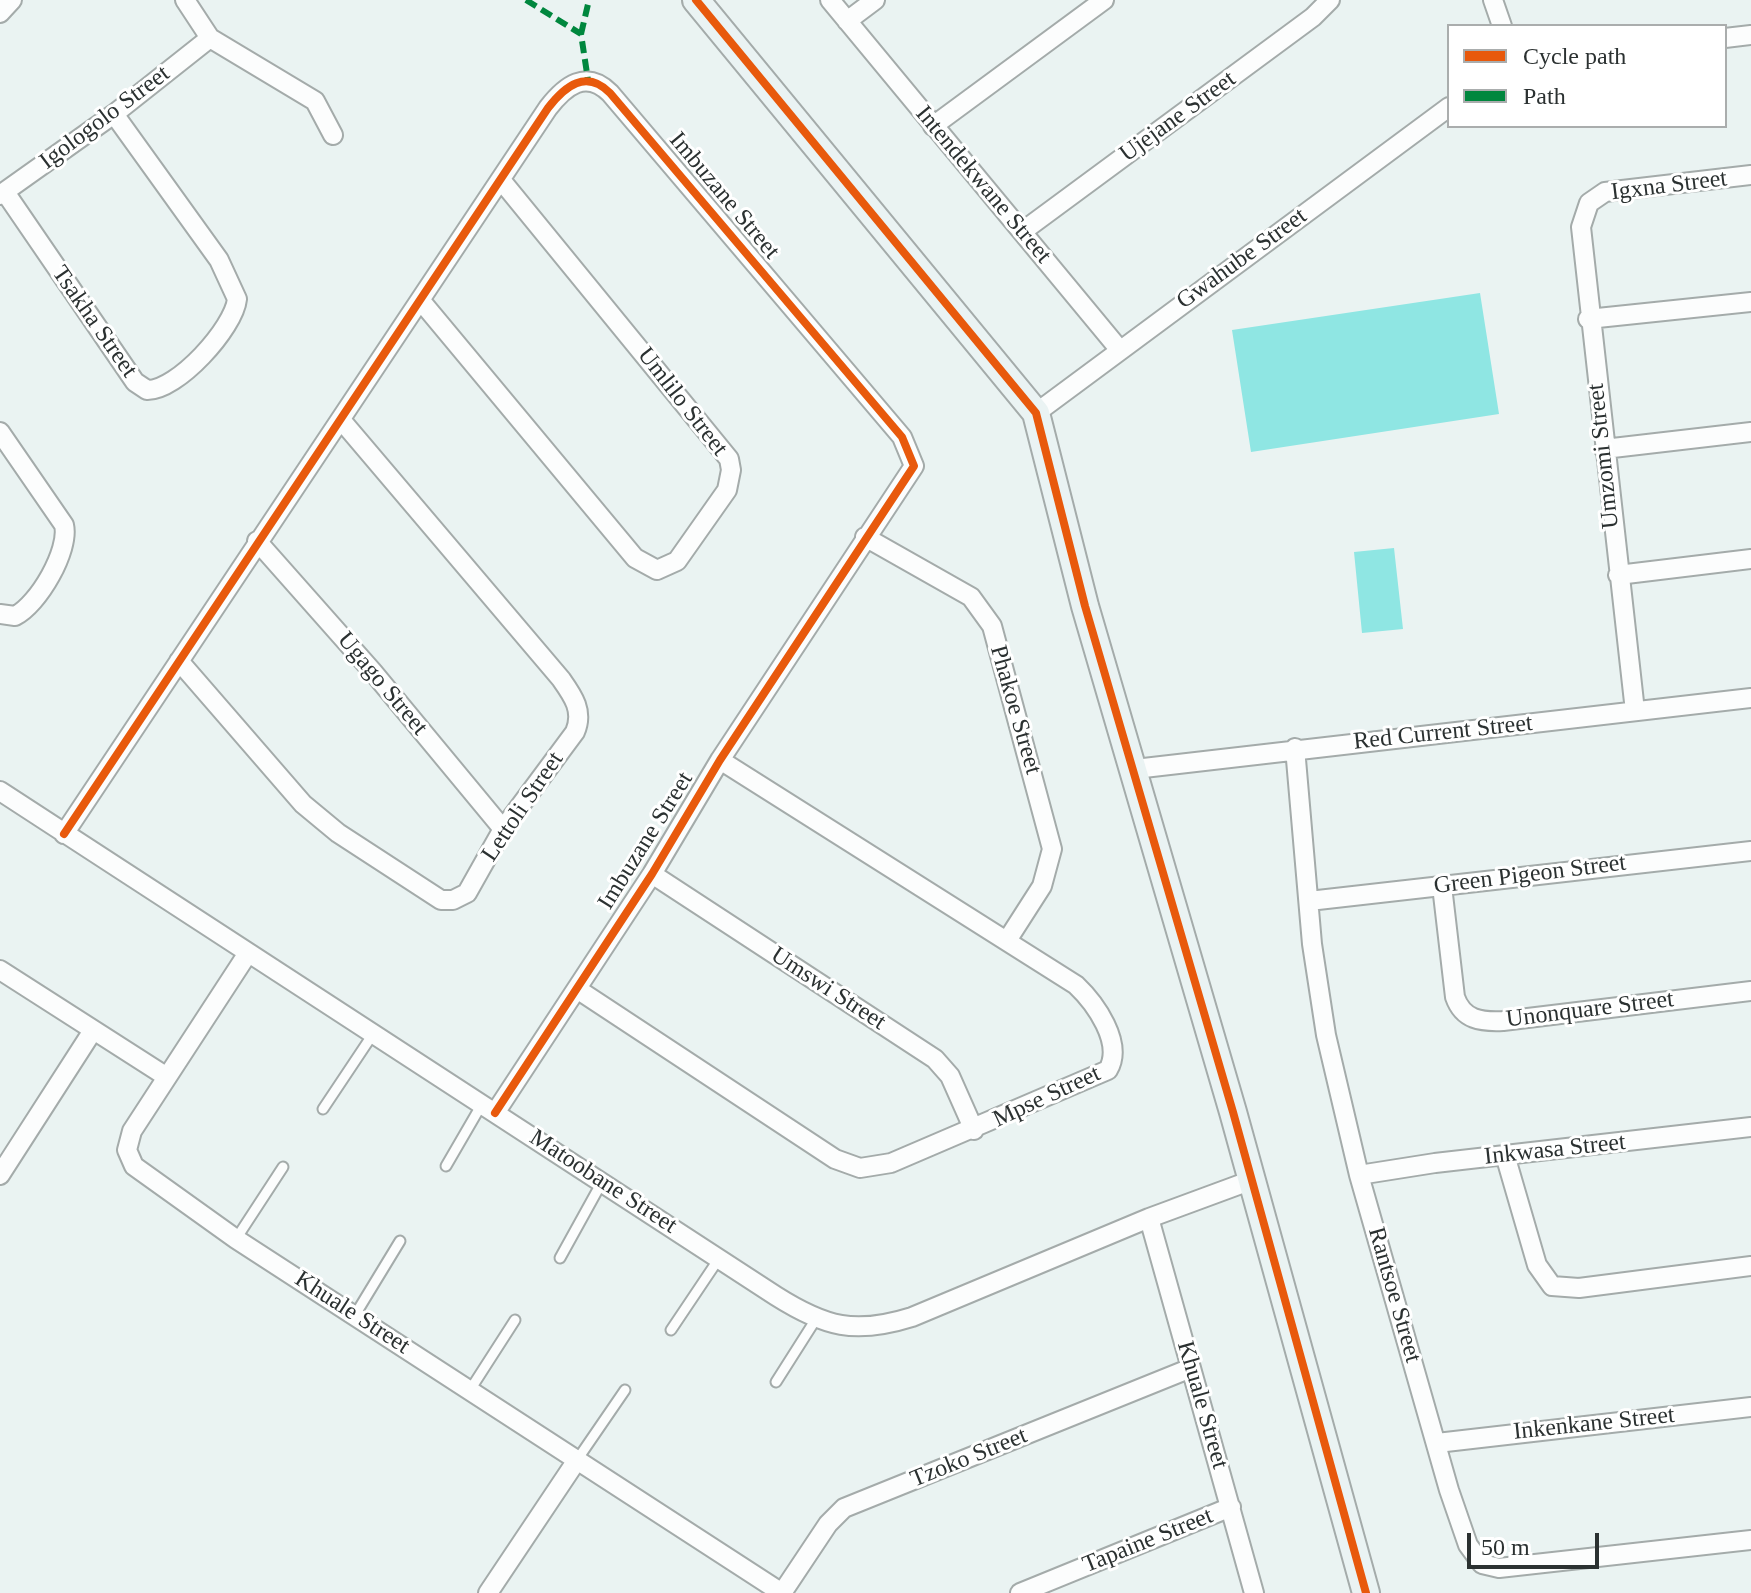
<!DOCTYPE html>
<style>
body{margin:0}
#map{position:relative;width:1751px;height:1593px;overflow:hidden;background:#eaf3f2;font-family:Georgia,serif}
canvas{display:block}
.legend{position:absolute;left:1447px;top:24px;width:280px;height:104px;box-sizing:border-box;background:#fff;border:2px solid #aaadad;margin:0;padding:10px 14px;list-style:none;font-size:24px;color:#2b3131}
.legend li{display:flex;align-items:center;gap:16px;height:40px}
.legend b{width:40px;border:2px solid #aaadad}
.scale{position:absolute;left:1467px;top:1533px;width:132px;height:36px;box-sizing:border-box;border:4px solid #2b3131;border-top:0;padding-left:10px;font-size:24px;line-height:28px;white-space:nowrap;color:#2b3131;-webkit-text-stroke:6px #fff;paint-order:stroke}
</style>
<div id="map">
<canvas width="1751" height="1593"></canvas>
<ul class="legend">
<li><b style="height:10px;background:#e8590c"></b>Cycle path</li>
<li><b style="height:10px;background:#00873e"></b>Path</li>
</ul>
<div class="scale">50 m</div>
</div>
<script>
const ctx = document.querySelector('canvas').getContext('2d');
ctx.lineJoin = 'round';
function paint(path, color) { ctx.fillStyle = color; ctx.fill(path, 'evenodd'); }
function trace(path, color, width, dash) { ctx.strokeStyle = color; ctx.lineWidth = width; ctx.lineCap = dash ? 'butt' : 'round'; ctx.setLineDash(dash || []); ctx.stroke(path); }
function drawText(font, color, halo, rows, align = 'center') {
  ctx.font = font + ' Georgia,serif'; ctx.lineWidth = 6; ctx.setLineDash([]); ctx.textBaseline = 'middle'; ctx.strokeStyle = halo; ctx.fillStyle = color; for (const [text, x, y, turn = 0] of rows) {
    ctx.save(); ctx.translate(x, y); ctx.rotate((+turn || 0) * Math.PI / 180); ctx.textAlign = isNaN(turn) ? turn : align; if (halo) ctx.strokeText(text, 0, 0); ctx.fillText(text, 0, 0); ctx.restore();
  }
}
paint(new Path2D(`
 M1480 293 1499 414 1251 452 1232 330Z
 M1394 548 1403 629 1362 633 1354 552Z`), '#8fe6e3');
const lane = new Path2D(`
 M323 1109 373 1034
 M446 1166 482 1104
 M236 1239 283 1167
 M560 1258 602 1182
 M355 1315 400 1241
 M671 1330 720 1257
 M776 1382 816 1319
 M470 1390 515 1320
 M577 1460 625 1390`);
const street = new Path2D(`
 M185 0 210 38 315 101 333 135
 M830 0 1119 349
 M1493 0 1502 26
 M0 13 12 0
 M847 21 875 0
 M1725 38 1751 35
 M933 126 1104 0
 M5 192 135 382 147 390C177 391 234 328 237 299L219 260 114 114
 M0 195 114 114 210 38
 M1023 231 1313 17 1330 0
 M421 301 635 558 657 570 677 561 727 490 731 470 729 459 501 180
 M1588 319 1751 302
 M1036 413 1449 107
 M0 432 64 525C70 550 38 605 15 616L0 614
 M1604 449 1751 432
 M865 537 971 597 992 626 1052 849 1042 886 1008 939
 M257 541 373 672 503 829
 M1618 575 1751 559
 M179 661 303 804 338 833 441 900H453L467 893 503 829 575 732C584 711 573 696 561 679L342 421
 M1635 711 1581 227 1589 203 1605 192 1751 175
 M1295 748 1312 944 1326 1035 1359 1175 1449 1490 1468 1545 1482 1564 1499 1568 1751 1540
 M1135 769 1751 698
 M0 791 776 1296C825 1327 855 1335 912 1317L1149 1218 1252 1180
 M64 834 548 108C565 86 586 69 610 93L902 437 914 466 720 760 652 874 495 1113
 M652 874 935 1059 950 1076 974 1130
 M1442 886 1455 997C1463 1020 1481 1022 1503 1021L1751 991
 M1309 901 1751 851
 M248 953 132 1131 127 1150 134 1166 236 1239 782 1593
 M0 970 167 1077
 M577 989 835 1159 860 1168 891 1163 1108 1070C1124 1043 1095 1003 1076 985L720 760
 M1505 1155 1537 1265 1552 1286 1579 1288 1751 1266
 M0 1175 92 1032
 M1359 1175 1435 1163 1751 1127
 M1149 1218 1254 1593
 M1437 1443 1751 1407
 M488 1593 577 1460
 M782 1593 828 1524 844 1508 1191 1368
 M1020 1593 1231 1507`);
const secondary = new Path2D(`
 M696 0 1036 413 1085 606 1233 1112 1366 1593`);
trace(lane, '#a4abaa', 13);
trace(street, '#a4abaa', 22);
trace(secondary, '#a4abaa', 30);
trace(lane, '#fcfdfd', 9);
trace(street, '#fcfdfd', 18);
trace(secondary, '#eaf3f3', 26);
trace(new Path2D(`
 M526 0 581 34 588 80
 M581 34 589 0`), '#00873e', 6, [12, 6]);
trace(new Path2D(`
 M696 0 1036 413 1085 606 1233 1112 1366 1593
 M64 834 548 108C565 86 586 69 610 93L902 437 914 466 720 760 652 874 495 1113`), '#e8590c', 8);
drawText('24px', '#2b3131', '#fff', [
 ["Ujejane Street",1178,117,-36],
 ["Igologolo Street",105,118,-37],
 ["Intendekwane Street",983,185,50],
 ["Igxna Street",1669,186,-7],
 ["Imbuzane Street",724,196,50],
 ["Gwahube Street",1242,259,-36],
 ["Tsakha Street",94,322,55],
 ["Umlilo Street",682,402,52],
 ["Umzomi Street",1604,456,-96],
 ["Ugago Street",382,684,50],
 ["Phakoe Street",1015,710,74],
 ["Red Current Street",1443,733,-6],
 ["Lettoli Street",523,807,-56],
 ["Imbuzane Street",646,841,-58],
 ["Green Pigeon Street",1530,875,-7],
 ["Umswi Street",828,989,33],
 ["Unonquare Street",1590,1010,-7],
 ["Mpse Street",1047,1097,-25],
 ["Inkwasa Street",1555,1150,-6],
 ["Matoobane Street",603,1182,33],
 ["Rantsoe Street",1394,1295,74],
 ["Khuale Street",352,1313,33],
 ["Khuale Street",1202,1405,74],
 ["Inkenkane Street",1594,1424,-6],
 ["Tzoko Street",969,1458,-22],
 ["Tapaine Street",1148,1541,-22]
]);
</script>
